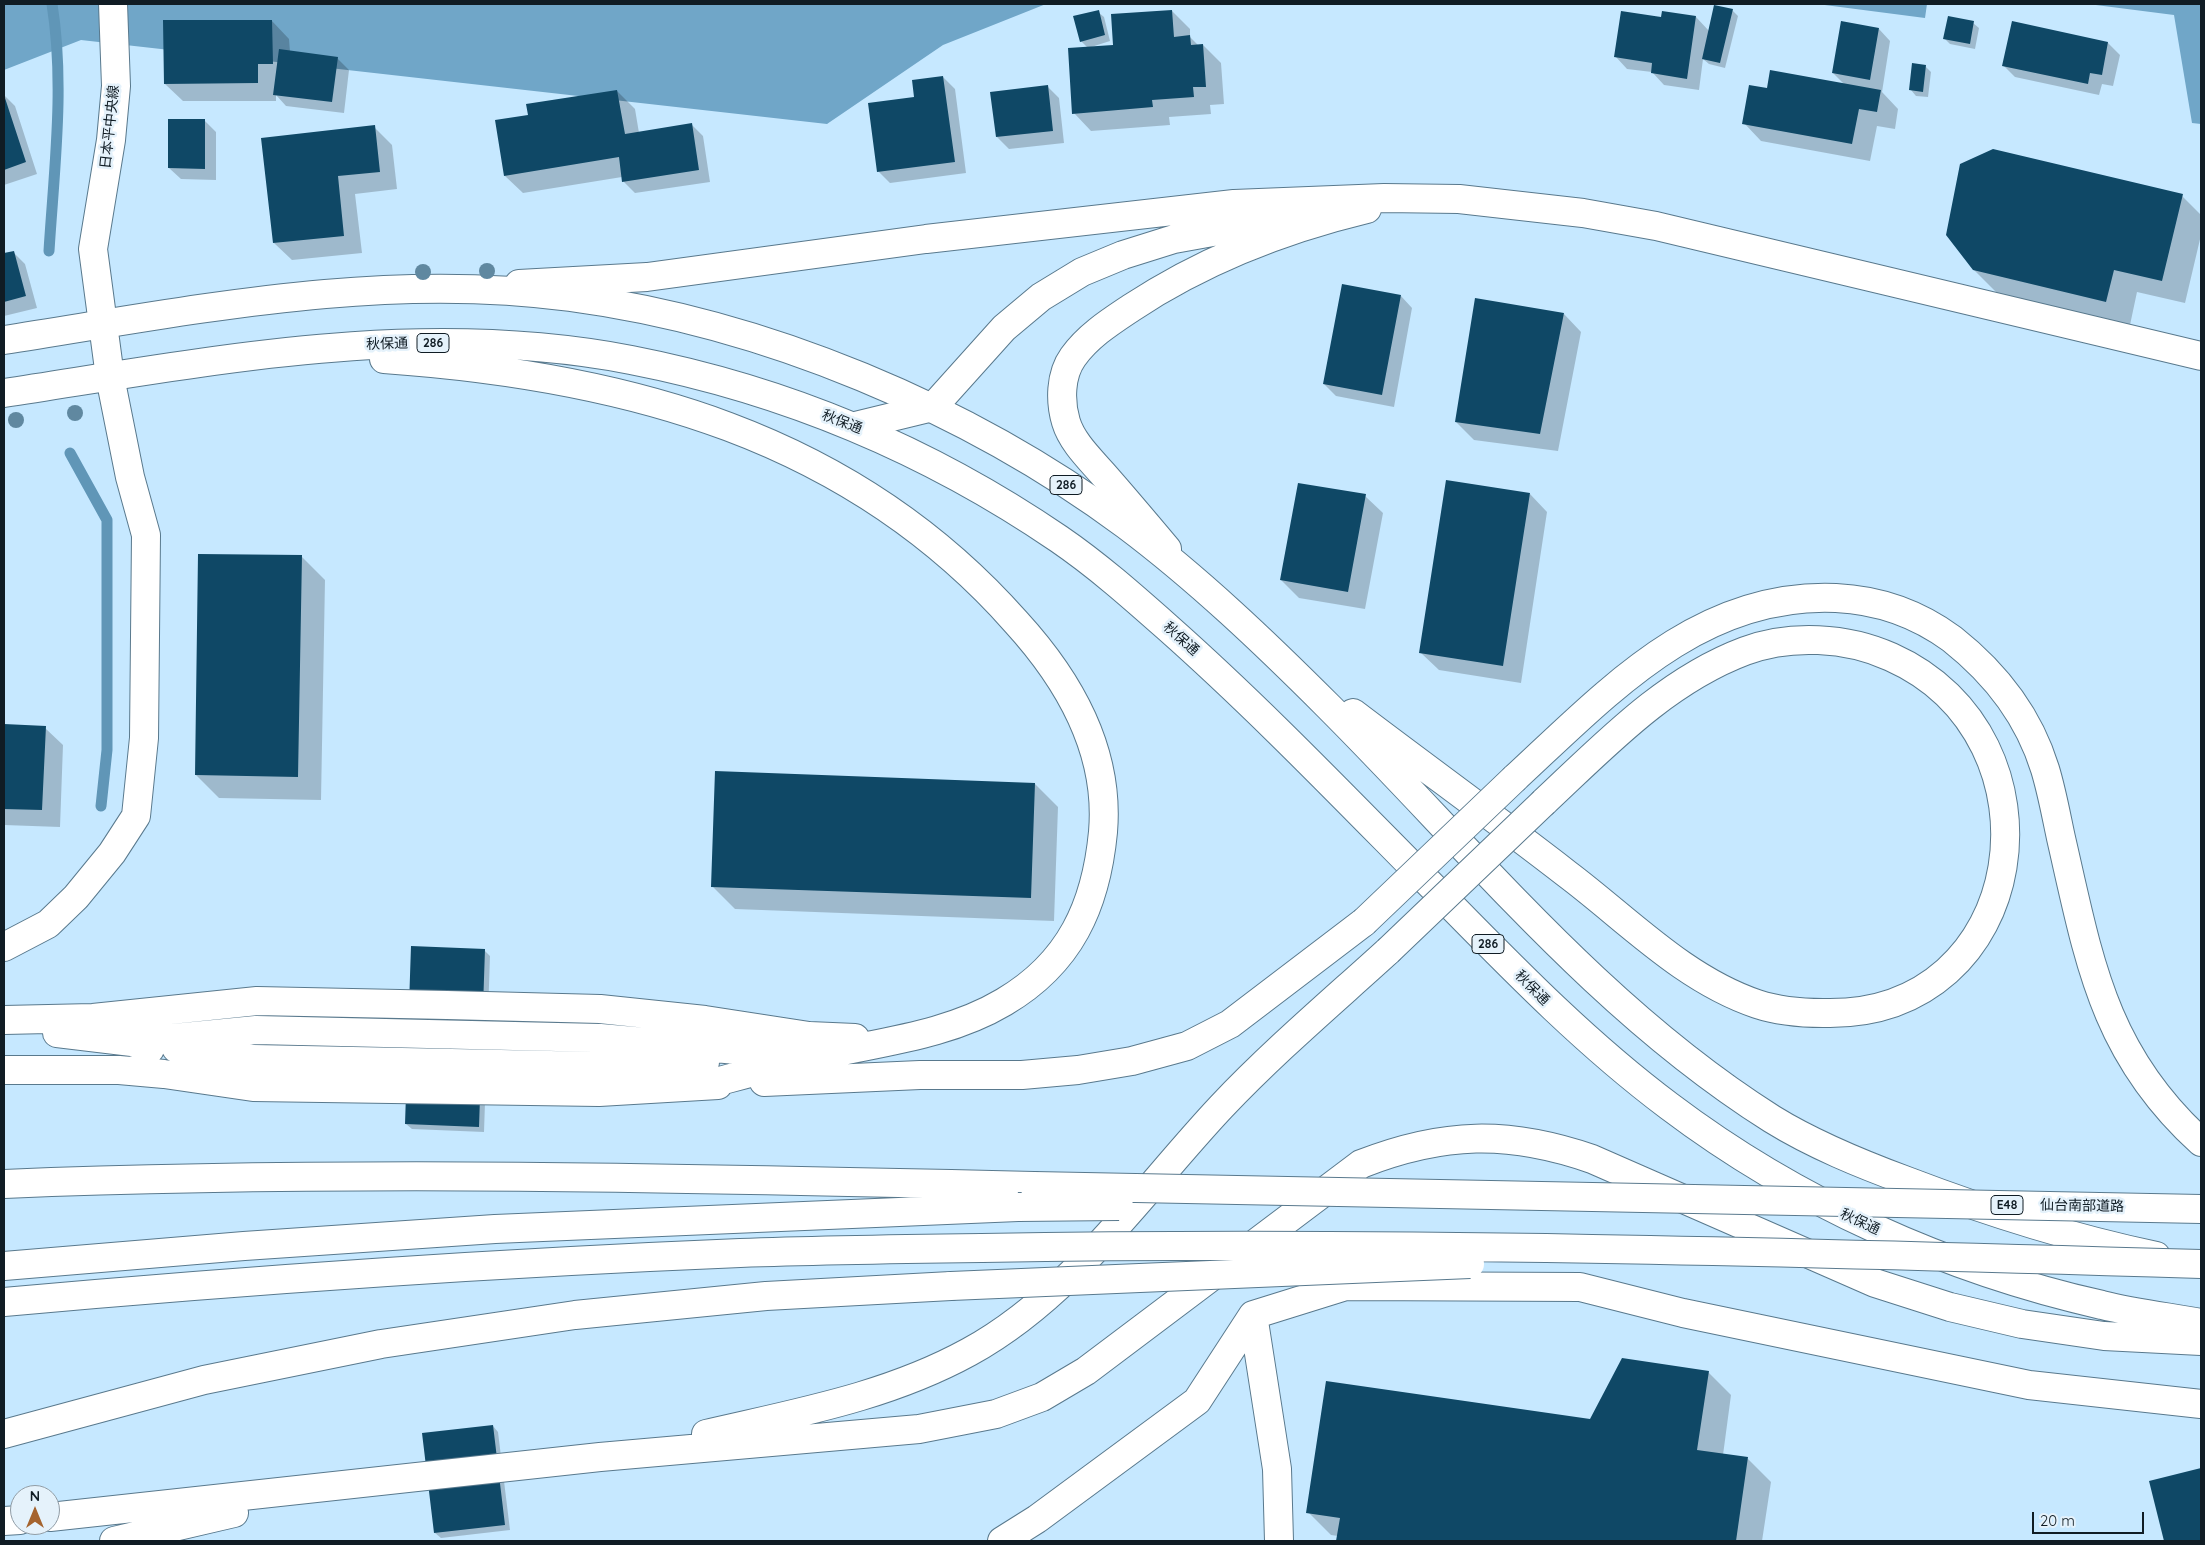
<!DOCTYPE html>
<meta charset="utf-8">
<style>
body{margin:0}
#map{position:relative;width:2205px;height:1545px;overflow:hidden;background:#c6e8ff;font-family:Quicksand,sans-serif}
canvas{display:block}
.frame{position:absolute;inset:0;border:5px solid #101c24;pointer-events:none}
.north{position:absolute;left:10px;top:1485px;width:50px;height:50px;box-sizing:border-box;background:#e5f2fb;border:1px solid #909ca5;border-radius:50%;rotate:0deg;font-size:14px;font-weight:700;line-height:20px;text-align:center;color:#101c24}
.north::after{content:'';display:block;margin:auto;width:18px;height:22px;background:#a5642f;clip-path:polygon(50% 0,100% 100%,50% 72%,0 100%)}
.scale{position:absolute;left:2032px;top:1512px;width:112px;height:22px;box-sizing:border-box;border:2px solid #101c24;border-top:0;padding-left:6px;font-size:15px;line-height:18px;white-space:nowrap;color:#101c24;-webkit-text-stroke:4px #e5f2fb;paint-order:stroke}
</style>
<div id="map">
<canvas width="2205" height="1545"></canvas>
<div class="frame"></div>
<div class="north">N</div>
<div class="scale">20 m</div>
</div>
<script>
const ctx = document.querySelector('canvas').getContext('2d');
ctx.lineJoin = 'round';
function paint(path, color) { ctx.fillStyle = color; ctx.fill(path, 'evenodd'); }
function trace(path, color, width, dash) { ctx.strokeStyle = color; ctx.lineWidth = width; ctx.lineCap = dash ? 'butt' : 'round'; ctx.setLineDash(dash || []); ctx.stroke(path); }
function drawText(font, color, halo, rows, align = 'center') {
  ctx.font = font + ' Quicksand,"Noto Sans JP",sans-serif'; ctx.lineWidth = 5; ctx.setLineDash([]); ctx.textBaseline = 'middle'; ctx.strokeStyle = halo; ctx.fillStyle = color; for (const [text, x, y, turn = 0] of rows) {
    ctx.save(); ctx.translate(x, y); ctx.rotate((+turn || 0) * Math.PI / 180); ctx.textAlign = isNaN(turn) ? turn : align; if (halo) ctx.strokeText(text, 0, 0); ctx.fillText(text, 0, 0); ctx.restore();
  }
}
paint(new Path2D(`
 M4 4H1046L943 45 827 124 81 40 4 70Z
 M1817 4H1927L1925 18Z
 M2088 4H2201V124L2192 123 2174 15Z`), '#70a6c8');
paint(new Path2D(`
 M1732 10 1738 16 1725 68 1709 64 1703 59 1699 90 1664 85 1652 72 1627 69 1616 57 1662 19 1696 17 1709 31Z
 M1172 11 1190 29V37L1199 46 1203 45 1221 63 1224 104 1210 105 1211 114 1169 117 1170 125 1091 131 1074 113 1088 48 1081 41 1098 12 1104 17 1110 41 1088 48 1115 46Z
 M272 21 289 39 290 52 337 58 349 70 344 113 286 106 276 95V101H183L165 84Z
 M1973 23 1979 28 1975 49 1950 44 1945 39Z
 M2013 23 2108 43 2120 55 2113 86 2102 84 2099 95 2015 77 2004 66Z
 M1879 29 1890 41 1882 92 1898 109 1895 129 1877 126 1870 161 1761 141 1744 123 1768 89 1844 84 1833 73Z
 M1925 66 1931 72 1928 97 1916 96 1911 90Z
 M943 77 955 89 966 173 890 183 878 171 915 98Z
 M1047 86 1059 98 1064 143 1009 149 997 137Z
 M617 91 635 109 639 133 691 124 703 136 710 182 635 193 623 181 622 177 523 193 505 176 530 116Z
 M4 95 15 106 37 174 4 185Z
 M204 120 216 132V180L181 179 169 168Z
 M374 127 392 145 397 189 355 194 362 253 292 260 274 243Z
 M2182 196 2201 215V235L2185 303 2137 292 2130 325 1997 293 1973 269Z
 M13 252 25 264 37 308 4 316V255Z
 M1401 296 1412 308 1394 407 1336 396 1324 384Z
 M1564 314 1581 332 1558 451 1474 440 1456 422Z
 M1530 494 1547 512 1521 683 1439 670 1421 653Z
 M1365 496 1383 513 1365 609 1299 598 1281 580Z
 M301 556 325 580 321 800 219 798 196 775Z
 M4 726 45 728 63 745 60 827 4 825Z
 M1035 784 1058 807 1054 921 735 909 712 886Z
 M484 950 490 956 484 1132 412 1129 406 1124Z
 M1708 1372 1731 1395 1723 1455 1748 1459 1771 1482 1762 1541H1338V1536L1331 1535 1308 1512 1591 1421Z
 M493 1426 498 1432 510 1530 441 1538 435 1533Z
 M2201 1470V1541H2165L2151 1482Z`), '#0003');
trace(new Path2D(`
 M49 251C54 170 65 85 52 4
 M70 453 107 520V750L101 806`), '#6096b7', 11);
paint(new Path2D(`
 M1714 5 1733 9 1720 63 1702 59Z
 M1099 10 1105 35 1080 42 1073 16Z
 M1172 10 1174 37 1190 35 1191 45 1203 44 1206 87H1193L1194 97 1152 100 1153 107 1072 114 1068 48 1113 45 1111 14Z
 M1621 11 1661 17 1662 11 1696 16 1687 79 1651 73 1652 63 1614 57Z
 M1948 16 1974 21 1970 44 1943 39Z
 M163 20H272L273 64H258V83L164 84Z
 M1841 21 1879 28 1870 80 1832 73Z
 M2012 21 2108 42 2102 75 2090 73 2088 84 2002 66Z
 M279 49 338 57 332 102 273 95Z
 M1912 63 1926 65 1923 92 1909 90Z
 M1770 70 1881 90 1877 112 1859 109 1852 144 1742 124 1749 85 1767 88Z
 M943 76 955 162 877 172 868 103 914 97 912 80Z
 M1048 85 1053 131 996 137 990 92Z
 M617 90 625 134 692 123 699 170 622 182 619 157 504 176 495 120 528 115 526 104Z
 M4 95 26 162 4 170Z
 M168 119H205V169L168 168Z
 M375 125 380 172 338 176 344 236 273 243 261 138Z
 M1993 149 2183 194 2162 281 2114 270 2106 302 1973 270 1946 235 1960 164Z
 M14 251 26 296 4 302V253Z
 M1342 284 1401 295 1382 395 1323 384Z
 M1475 298 1564 313 1540 434 1455 422Z
 M1446 480 1530 493 1503 666 1419 653Z
 M1298 483 1366 494 1348 592 1280 580Z
 M198 554 302 555 298 777 195 775Z
 M4 724 46 726 42 810 4 809Z
 M715 771 1035 783 1031 898 711 887Z
 M411 946 485 949 479 1127 405 1124Z
 M1622 1358 1709 1371 1697 1450 1748 1457 1736 1541H1336L1340 1518 1306 1513 1326 1381 1590 1419Z
 M493 1425 505 1525 434 1533 422 1433Z
 M2201 1468V1541H2164L2149 1481Z`), '#0f4866');
const minor = new Path2D(`
 M519 284 647 277 926 239 1234 204 1384 198 1459 199 1583 213 1656 226 2201 356
 M855 426 933 407 1004 328 1041 297 1082 272 1123 255 1174 239 1301 216
 M1167 549C1146 524 1125 499 1103 474 1090 459 1072 442 1066 422 1060 402 1060 375 1073 357 1088 336 1110 322 1131 308 1202 261 1284 229 1367 209
 M4 947 48 924 76 897 112 853 136 816 144 738 146 535 130 477 110 377 93 249 111 140 116 86 113 4
 M1253 1315 1277 1469 1279 1541
 M1002 1541 1037 1519 1197 1401 1253 1315 1346 1286 1580 1287 1683 1313 2029 1385 2201 1404`);
const highway = new Path2D(`
 M4 340C191 311 380 271 570 297 765 323 968 408 1126 525 1198 579 1265 643 1329 707 1472 850 1599 1010 1772 1119 1814 1145 1861 1164 1907 1181 1988 1212 2071 1238 2156 1256
 M384 359C625 376 851 435 1016 622 1069 680 1110 751 1103 832 1096 906 1070 963 1004 1002 947 1036 878 1042 815 1057 777 1065 739 1076 701 1086
 M4 393C214 361 418 319 631 360 785 390 930 451 1059 539 1097 565 1132 596 1167 627 1255 705 1337 790 1420 874 1500 955 1577 1037 1669 1106 1796 1202 1947 1270 2102 1305 2134 1313 2168 1317 2201 1323
 M1353 713C1424 767 1496 819 1567 874 1627 919 1683 979 1757 1004 1778 1011 1800 1013 1823 1013 2032 1019 2070 737 1891 657 1847 637 1790 634 1745 651 1665 681 1605 745 1544 802
 M1515 778C1608 692 1699 592 1836 598 1878 600 1918 614 1952 639 1995 673 2029 717 2045 769 2052 792 2056 815 2061 838 2089 960 2103 1053 2201 1142
 M4 1020 93 1018 257 1001 447 1005 600 1009 705 1020 809 1036 855 1038
 M57 1033 132 1042 150 1049
 M132 1042 256 1030 600 1038 794 1055
 M176 1048 253 1059 599 1066 705 1062
 M4 1070H119L164 1074 253 1087 599 1092 718 1085
 M764 1082 920 1075H1022L1078 1070 1132 1061 1187 1046 1230 1024 1364 922
 M4 1184C347 1170 691 1178 1034 1186
 M4 1266 244 1246 495 1229 1018 1207
 M4 1302C249 1280 495 1263 740 1253 821 1250 901 1249 982 1248
 M4 1434 204 1380 381 1344 575 1315 766 1296 951 1286
 M706 1434C796 1413 887 1397 969 1352 1073 1295 1142 1191 1221 1107 1274 1051 1332 1002 1388 951
 M50 1517 600 1457 919 1429 996 1414 1042 1397 1086 1371 1361 1164C1443 1132 1508 1130 1592 1159L1875 1283 1950 1307 2022 1324 2104 1336 2201 1341
 M4 1521 20 1520
 M114 1541 234 1513`);
trace(minor, '#59798d', 30);
trace(highway, '#59798d', 30);
trace(minor, '#fff', 28);
trace(highway, '#fff', 28);
const highwayBridge = new Path2D(`
 M1364 922 1515 778
 M1388 951 1544 802
 M1034 1186 2201 1209
 M1018 1207 1119 1206
 M982 1248C1388 1241 1795 1252 2201 1264
 M951 1286 1470 1264`);
trace(highwayBridge, '#59798d', 30, []);
trace(highwayBridge, '#fff', 28);
ctx.fillStyle = '#6088a0';
for (const [x, y] of [
 [487,271],
 [423,272],
 [75,413],
 [16,420]
]) { ctx.beginPath(); ctx.arc(x, y, 8, 0, 2 * Math.PI); ctx.fill(); }
for (const [x, y, w] of [
 [433,343,32],
 [1066,485,32],
 [1488,944,32],
 [2007,1205,32]
]) { const box = new Path2D(); box.roundRect(x - w / 2, y - 9.5, w, 19, 4); ctx.fillStyle = '#e5f2fb'; ctx.fill(box); trace(box, '#101c24', 1); }
drawText('bold 12px', '#101c24', null, [
 ["286",433,343],
 ["286",1066,485],
 ["286",1488,944],
 ["E48",2007,1205]
]);
drawText('14px', '#101c24', '#e5f2fb', [
 ["日本平中央線",110,127,-84],
 ["秋保通",387,344,-2],
 ["秋保通",842,422,21],
 ["秋保通",1181,639,42],
 ["秋保通",1532,988,45],
 ["仙台南部道路",2082,1206,1],
 ["秋保通",1860,1222,25]
]);
</script>
